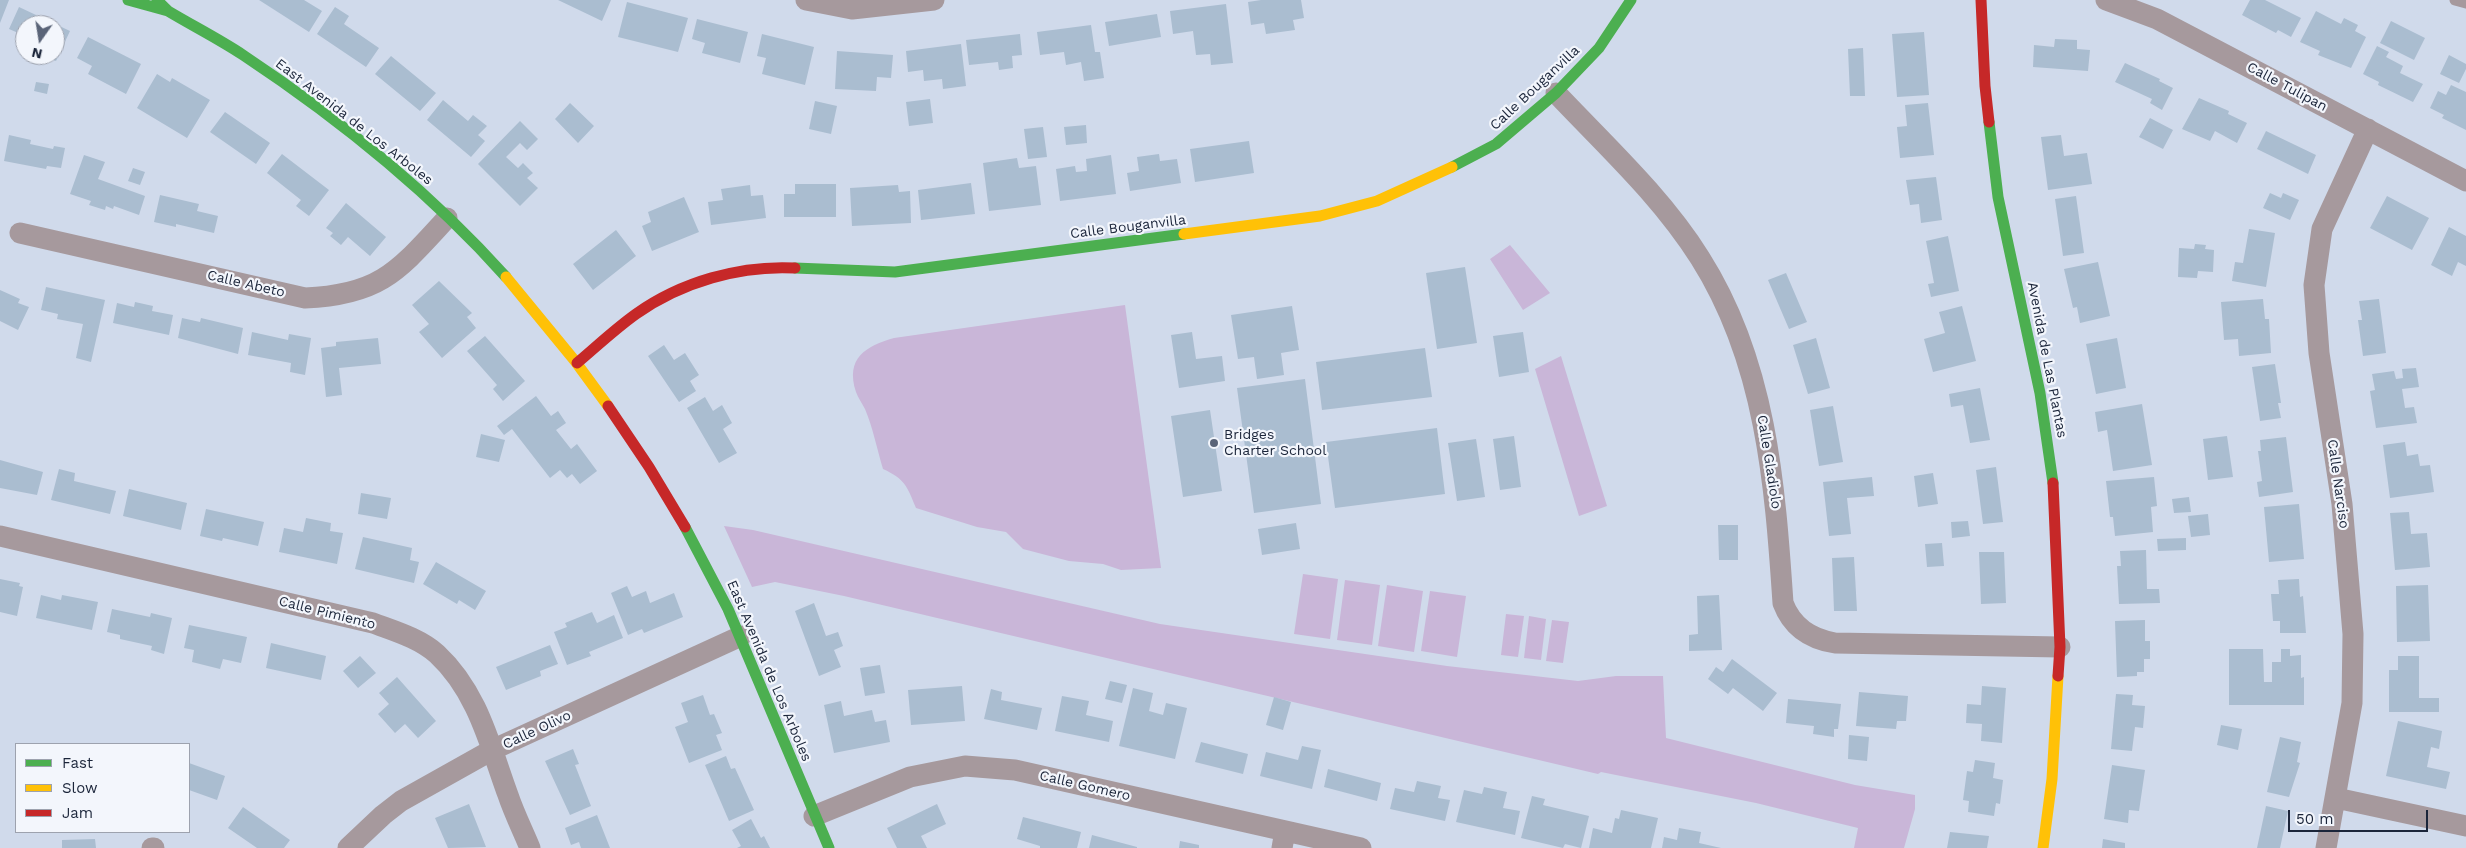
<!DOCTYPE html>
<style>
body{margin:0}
#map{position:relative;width:2466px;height:848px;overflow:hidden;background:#d0daeb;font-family:"Work Sans",sans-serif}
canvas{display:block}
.legend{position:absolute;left:15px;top:743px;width:175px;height:90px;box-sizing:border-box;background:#f3f6fc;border:1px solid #9da2ae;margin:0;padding:6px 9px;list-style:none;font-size:15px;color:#1b253a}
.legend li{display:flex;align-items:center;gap:10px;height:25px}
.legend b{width:25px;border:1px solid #9da2ae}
.north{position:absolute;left:15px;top:15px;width:50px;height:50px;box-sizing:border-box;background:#f3f6fc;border:1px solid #9da2ae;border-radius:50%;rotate:193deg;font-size:14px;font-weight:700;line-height:20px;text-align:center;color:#1b253a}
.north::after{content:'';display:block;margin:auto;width:18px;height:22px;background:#5a6478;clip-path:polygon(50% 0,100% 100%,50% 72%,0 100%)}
.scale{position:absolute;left:2288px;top:810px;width:140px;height:22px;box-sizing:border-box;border:2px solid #1b253a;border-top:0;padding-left:6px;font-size:15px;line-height:18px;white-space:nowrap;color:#1b253a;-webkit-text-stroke:4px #f3f6fc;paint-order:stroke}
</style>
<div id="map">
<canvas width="2466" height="848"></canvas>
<ul class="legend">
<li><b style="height:6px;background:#4caf50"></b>Fast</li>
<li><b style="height:6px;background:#ffc107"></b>Slow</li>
<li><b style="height:6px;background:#c62828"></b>Jam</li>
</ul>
<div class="north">N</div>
<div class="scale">50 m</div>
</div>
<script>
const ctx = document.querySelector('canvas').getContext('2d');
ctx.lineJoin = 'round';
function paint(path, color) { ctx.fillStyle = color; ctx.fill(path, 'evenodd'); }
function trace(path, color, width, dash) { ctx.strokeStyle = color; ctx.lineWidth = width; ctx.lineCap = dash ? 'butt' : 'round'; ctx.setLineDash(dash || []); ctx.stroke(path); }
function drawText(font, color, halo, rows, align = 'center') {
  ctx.font = font + ' "Work Sans",sans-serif'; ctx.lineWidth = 4.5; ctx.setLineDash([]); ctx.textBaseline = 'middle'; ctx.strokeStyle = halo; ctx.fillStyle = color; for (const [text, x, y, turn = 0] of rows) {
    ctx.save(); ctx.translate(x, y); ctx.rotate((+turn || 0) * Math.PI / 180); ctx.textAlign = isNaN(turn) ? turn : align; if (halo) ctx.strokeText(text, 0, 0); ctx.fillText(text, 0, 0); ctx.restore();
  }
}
paint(new Path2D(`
 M1510 245 1550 293 1523 310 1490 259Z
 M1125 305 1161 568 1121 570 1103 564 1069 561 1023 549 1006 532 977 527 916 508C907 486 905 479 883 469 877 449 873 428 865 409 862 403 858 398 856 392 845 358 866 346 894 338Z
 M1561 356 1607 506 1579 516 1535 369Z
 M724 526 753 530 1160 624 1447 666 1578 681 1616 676H1663L1666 738 1855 785 1915 795V809L1904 848H1854L1858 828 1756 803 1601 772 1598 774 844 596 775 582 752 587Z
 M1303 574 1338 579 1330 639 1294 634Z
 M1345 580 1380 585 1372 645 1337 640Z
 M1387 585 1423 591 1414 652 1378 646Z
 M1430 591 1466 596 1457 657 1421 651Z
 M1506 614 1524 616 1518 657 1501 655Z
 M1529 616 1546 619 1541 660 1524 658Z
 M1552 620 1569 622 1563 663 1546 661Z`), '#c9b6d8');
paint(new Path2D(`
 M0 0H9L0 23Z
 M259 0H304L322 11 309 32Z
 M558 0H611L602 21Z
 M1261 0H1301L1304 18 1293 20 1295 30 1266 34 1264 23 1251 25 1248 2Z
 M2250 0H2265L2301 18 2291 37 2278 30 2276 33 2242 15Z
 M627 2 688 18 678 52 618 37Z
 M1226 4 1233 63 1211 65 1210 54 1196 55 1193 31 1173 34 1170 11Z
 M19 7 70 31 56 61 43 55H55V25H25V43L20 41 23 35 9 29Z
 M335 7 349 16 344 24 379 48 366 67 317 34Z
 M2316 11 2341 24 2344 18 2358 25 2355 31 2366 37 2351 68 2318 55 2320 51 2300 42Z
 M1157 14 1161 37 1109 46 1105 22Z
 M697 19 748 32 740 63 702 53 705 43 692 39Z
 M2391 21 2425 38 2414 60 2380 43Z
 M1091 25 1095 52H1100L1104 78 1084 81 1081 62 1066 65 1064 52 1040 55 1037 32Z
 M1924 32 1929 95 1897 97 1892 34Z
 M762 34 814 47 805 85 762 74 766 58 757 56Z
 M1020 34 1022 55 1012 56 1013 68 999 70 998 62 969 65 966 40Z
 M88 37 141 64 126 94 88 74 92 66 77 58Z
 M2055 39 2077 40V49L2090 50 2088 71 2033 67 2034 45 2054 47Z
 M961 44 966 86 943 89 942 79 924 81 923 70 908 72 906 51Z
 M2377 46 2389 52 2386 57 2403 66 2400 73 2423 84 2413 102 2378 85 2379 82 2363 74Z
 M1863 48 1865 96H1850L1848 49Z
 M837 51 893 55 891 78 877 77 876 91 835 89Z
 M2449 55 2466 64V69L2459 83 2440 74Z
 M391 56 436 93 420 111 375 74Z
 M2125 63 2160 79 2159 81 2173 88 2162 110 2150 103 2152 99 2115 82Z
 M157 74 170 82 172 78 210 100 187 138 137 108Z
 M36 82 49 84 47 94 34 91Z
 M2451 85 2466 92V130L2442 118 2444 115 2430 108 2438 91 2446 95Z
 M2199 98 2229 111 2228 114 2247 123 2237 143 2215 131 2210 141 2182 129Z
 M930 99 933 123 909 126 906 102Z
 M443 100 468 121 473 115 487 126 478 135 485 141 471 157 427 120Z
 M815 101 837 106 831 134 809 129Z
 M570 103 594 126 578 143 555 119Z
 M1928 103 1934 155 1900 158 1897 127 1907 126 1905 105Z
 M225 112 270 143 256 164 210 132Z
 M2150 118 2173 130 2163 149 2139 137Z
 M520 121 538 139 527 150 520 143 506 157 518 168 523 163 533 173 527 178 538 188 520 206 478 164Z
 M1086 125 1087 143 1066 145 1064 127Z
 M1043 127 1047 157 1028 159 1024 129Z
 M2266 131 2316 155 2308 174 2257 149Z
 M9 135 31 140 30 144 53 149 54 146 65 148 61 168 47 166 46 169 4 161Z
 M2061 135 2064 156 2087 153 2092 184 2048 190 2041 137Z
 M1249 141 1254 173 1195 182 1190 149Z
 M282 154 329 190 309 216 296 206 301 200 267 173Z
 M1159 154 1160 161 1177 159 1181 183 1130 191 1127 173 1139 171 1137 157Z
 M84 155 105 162 98 179 145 196 139 215 114 206 113 209 106 206 105 210 89 205 91 201 70 194Z
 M1111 155 1116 194 1060 201 1056 169 1075 166 1076 172 1087 171 1086 159Z
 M1017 158 1019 168 1036 166 1041 205 989 211 983 163Z
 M133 168 145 172 140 185 128 181Z
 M1936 177 1942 220 1921 223 1919 204 1910 205 1906 180Z
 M971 183 975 214 921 220 918 190Z
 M795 184H836V217H784V194H795Z
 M750 185 751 196 763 195 766 218 711 225 708 202 723 200 721 189Z
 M898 185 899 192 910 191 911 223 852 226 850 188Z
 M2270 193 2281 198 2283 193 2299 200 2290 220 2263 208Z
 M160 195 199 204 197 211 218 216 214 233 176 224V227L154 222Z
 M2076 196 2084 253 2063 256 2055 199Z
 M2387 196 2429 218 2412 250 2370 228Z
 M684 197 699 232 652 251 642 226 651 222 648 212Z
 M346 203 386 237 370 256 348 237 341 245 330 236 333 233 326 228Z
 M2449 227 2466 236V266L2458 262 2452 276 2431 265Z
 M2249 229 2275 233 2266 287 2232 281 2235 262 2243 263Z
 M616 230 636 256 593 290 573 264Z
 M1948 236 1959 291 1931 297 1928 284 1934 283 1926 241Z
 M2195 244 2206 245 2205 249 2214 250 2213 272 2198 271 2197 278 2178 277 2179 248 2194 249Z
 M2098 262 2110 316 2080 323 2077 307 2073 308 2064 269Z
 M1465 267 1477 343 1437 349 1426 273Z
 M1786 273 1807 322 1789 329 1768 280Z
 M439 281 472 313 467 317 476 328 442 358 419 332 429 324 412 305Z
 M46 287 105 300 91 362 76 358 83 324 57 319 58 314 41 310Z
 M0 290 20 299 18 303 29 307 18 330 0 321Z
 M2263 299 2265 319H2269L2271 353 2239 356 2238 339 2224 340 2221 302Z
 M2379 299 2386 353 2363 356 2358 320H2362L2359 301Z
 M135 302 153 306 152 311 173 315 169 335 113 323 117 303 134 307Z
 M1292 306 1299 350 1281 353 1284 375 1257 379 1254 357 1238 359 1231 315Z
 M1962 306 1976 361 1933 372 1924 339 1945 333 1939 312Z
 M182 318 200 322 201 318 243 328 238 354 178 338Z
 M252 332 288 340 289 334 311 338 305 375 290 372 291 363 248 355Z
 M1192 332 1196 359 1222 356 1225 381 1179 388 1171 335Z
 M1523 332 1529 372 1499 377 1493 336Z
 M485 336 525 381 503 401 493 389 497 385 467 351Z
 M378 338 381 364 339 368 342 395 326 397 321 348 336 346V342Z
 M1816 338 1830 388 1808 394 1793 345Z
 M2117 338 2126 388 2096 394 2086 344Z
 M664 345 674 360 685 353 699 375 690 381 696 391 679 402 648 356Z
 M1425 348 1432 397 1322 410 1316 362Z
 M2275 364 2281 403H2278L2281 418 2260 421 2252 367Z
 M2416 368 2419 387 2402 389 2405 408 2414 407 2417 423 2376 428 2370 391 2375 390 2372 374 2394 371 2396 379 2403 378 2402 369Z
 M1305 379 1321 504 1254 513 1237 388Z
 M1980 388 1990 440 1970 443 1963 405 1951 407 1949 394Z
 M536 396 551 416 558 411 566 423 556 430 571 449 577 444 597 471 580 484 572 474 567 478 560 470 550 478 512 429 504 435 497 426Z
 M705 397 713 411 722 405 732 423 723 429 737 453 719 463 687 408Z
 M2142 404 2152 465 2113 471 2107 430 2098 432 2095 412Z
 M1833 406 1843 462 1819 466 1810 410Z
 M1210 410 1222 491 1183 497 1171 416Z
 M1437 428 1445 494 1335 508 1326 442Z
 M481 434 505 440 499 462 476 457Z
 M1514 436 1521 487 1500 490 1493 439Z
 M2227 436 2233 477 2208 480 2203 439Z
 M2286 437 2293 492 2259 497 2257 482 2262 481 2258 451H2261L2260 440Z
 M1476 439 1485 497 1457 501 1448 443Z
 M2405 442 2407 456 2418 454 2420 466 2430 465 2434 492 2390 498 2383 445Z
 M0 460 43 472 37 495 0 488Z
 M1996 467 2003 522 1983 524 1976 470Z
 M59 469 75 473 74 481 116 491 110 514 51 500Z
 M1933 473 1938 504 1918 507 1914 476Z
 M1872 477 1874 496 1847 498 1851 534 1829 536 1823 482Z
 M2154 477 2157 506 2151 507 2153 532 2115 536 2113 517H2110L2106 481Z
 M129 489 187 503 181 530 123 516Z
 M361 493 391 498 387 519 358 514Z
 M2189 497 2191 512 2174 513 2172 499Z
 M2299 504 2304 559 2269 562 2264 507Z
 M206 509 264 522 258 546 223 538 222 541 200 536Z
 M2409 512 2411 534 2427 533 2430 567 2395 570 2390 513Z
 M2208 514 2210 535 2191 537 2188 516Z
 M306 518 331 523 330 531 343 533 337 564 279 552 284 528 303 532Z
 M1968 521 1970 536 1952 538 1951 522Z
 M1296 523 1300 549 1262 555 1258 529Z
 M1718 525H1738V560H1719Z
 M363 537 412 548 410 560 419 562 414 583 355 569Z
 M2186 538V550L2158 551 2157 539Z
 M1942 543 1944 566 1927 567 1925 544Z
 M2146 550 2147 589H2159L2160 603 2119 604 2117 566H2121L2120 551Z
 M1979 552H2004L2006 603 1981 604Z
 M1854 557 1857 611H1834L1832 558Z
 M436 562 486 591 475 610 459 600 457 604 423 584Z
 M0 579 20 583 19 586 23 587 17 616 0 612Z
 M2299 579 2300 597 2303 596 2306 633H2280V621H2273L2271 594H2279L2278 580Z
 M2428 585 2430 641 2397 642 2396 586Z
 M627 586 632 597 646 591 650 603 674 593 683 617 644 633 642 629 628 635 611 593Z
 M41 595 61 600 62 595 98 602 92 630 36 618Z
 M1719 595 1722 650 1689 651V635L1698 634 1697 596Z
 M814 603 826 636 838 632 843 646 834 650 841 667 819 676 795 611Z
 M112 609 150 617 151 613 172 618 164 654 151 650 152 646 120 639V635L107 632Z
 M592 612 597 623 614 615 623 638 589 652 591 656 567 665 554 632 567 627 565 623Z
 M2145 620V641H2150V659H2144V672H2137V676L2117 677 2115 621Z
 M189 625 247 637 241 663 223 659 220 669 192 662 194 650 184 648Z
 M271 643 326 656 321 680 266 668Z
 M550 645 558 664 540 671 541 676 506 690 496 667Z
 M2229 649H2263L2264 682H2272V662H2281V649H2290V656L2301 655V678L2304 677V705H2229Z
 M360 656 376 673 358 688 343 671Z
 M2398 656H2419V698H2439V712H2389V670H2398Z
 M1732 659 1777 693 1763 711 1733 688 1728 694 1708 679 1716 667 1723 672Z
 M880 665 885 693 865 696 860 668Z
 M397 677 436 721 418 738 405 724 395 733 378 714 389 704 379 693Z
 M1110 681 1127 685 1122 703 1105 699Z
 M962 686 965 721 911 725 908 690Z
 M1982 686 2006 688 2002 743 1981 741 1982 724 1966 723 1967 704 1981 705Z
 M1133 688 1153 693 1149 711 1163 715 1166 703 1187 708 1175 759 1119 746Z
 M991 689 1002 692 1001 700 1042 708 1037 730 984 719Z
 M1859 692 1908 696 1906 721H1897L1896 729 1856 726Z
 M2116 694 2133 695 2132 705 2145 706 2143 728 2135 727 2132 751 2111 749Z
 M703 695 710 715 714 714 722 733 716 735 722 750 689 763 675 727 688 722 681 703Z
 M1062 696 1089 701 1086 715 1113 721 1109 742 1055 731Z
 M1274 697 1291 702 1283 730 1266 725Z
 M1788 699 1841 704 1838 729H1834V737L1813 734 1814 726 1786 723Z
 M841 701 844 716 872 710 875 722 886 720 890 742 834 753 824 705Z
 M2398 721 2442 731 2439 749 2431 747 2427 767 2450 772 2446 789 2386 776Z
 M2221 725 2242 729 2238 750 2217 745Z
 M1849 735 1869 737 1867 761 1848 759Z
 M2280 737 2301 742 2297 762 2300 763 2289 797 2267 792Z
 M1201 742 1248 754 1243 774 1195 762Z
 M1302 746 1321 750 1312 789 1260 776 1266 752 1298 760Z
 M573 749 579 764 575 765 591 806 570 815 545 761Z
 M726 756 731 769 735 768 754 810 729 821 705 765Z
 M1975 760 1995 763 1993 778 2003 780 2000 804 1996 803 1994 816 1968 812 1969 801 1963 800 1967 771 1973 772Z
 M189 763 225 776 217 800 189 790Z
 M2112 765 2145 770 2139 811 2129 810 2128 823 2104 819Z
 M1328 769 1381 783 1377 801 1324 787Z
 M1417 781 1441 786 1438 798 1450 800 1445 821 1390 809 1395 788 1414 792Z
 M1484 787 1507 792 1503 808 1520 811 1515 835 1456 822 1464 790 1482 794Z
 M1532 796 1545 799 1543 805 1589 816 1581 848 1565 844 1563 848 1521 838Z
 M469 804 486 847 448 848 435 818Z
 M937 804 946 824 921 836 927 848H897L887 828Z
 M2266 806 2288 811 2280 848H2257Z
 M243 807 290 840 284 848H257L228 828Z
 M1621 810 1658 818 1651 848H1589L1593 828 1612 833 1615 818 1619 819Z
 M597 815 610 848H581L579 842 571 845 565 828Z
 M1023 817 1081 832 1077 848H1040V846L1017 839Z
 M751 819 761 838 764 836 770 848H737L741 846 732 830Z
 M1679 828 1701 832 1699 843 1721 848H1662L1664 837 1677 840Z
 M1950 832 1989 836 1987 848H1947Z
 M1092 835 1137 847V848H1089Z
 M95 839 96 848H62V840Z
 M2103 839 2125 843V848H2102Z
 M1180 841 1199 845V848H1179Z`), '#aabdd0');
trace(new Path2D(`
 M2455 0 2466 3`), '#a6999d', 11);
trace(new Path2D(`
 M806 0 852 9 934 0
 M2106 0 2157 19 2466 181
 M1556 93C1605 145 1661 196 1700 258 1766 362 1775 484 1783 603 1792 627 1810 639 1835 643L2060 647
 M20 233 305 298C381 295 399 270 447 218
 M0 536 373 623C394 631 419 638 437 654 478 692 490 746 508 795 514 813 523 831 530 848
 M2336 798 2466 826
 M814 816 910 777 965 766 1015 770 1361 848
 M152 848H154
 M348 848 383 815 401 801 492 750 741 636
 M1282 848 1285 831
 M2326 848 2352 703 2353 634 2342 504 2319 353 2314 285 2322 229 2368 129`), '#a6999d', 21);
trace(new Path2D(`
 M128 0 168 11
 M157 0 168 11C193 26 219 39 243 55 338 118 430 192 506 277
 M1989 122 1998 197 2040 393 2053 483
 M1452 167 1496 144 1556 93 1599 48 1631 0
 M795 268 895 272 1184 234
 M685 527 728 609 829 848`), '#4caf50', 11);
trace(new Path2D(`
 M1184 234 1320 216 1377 201 1452 167
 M506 277 575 361 608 406
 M2043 848 2052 779 2058 676`), '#ffc107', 11);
trace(new Path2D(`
 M1981 0 1985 86 1989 122
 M577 363C596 347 615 329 636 314 681 282 740 265 795 268
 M608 406 649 467 685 527
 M2053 483 2060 647 2058 676`), '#c62828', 11);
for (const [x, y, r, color] of [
 [1214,443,5,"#5a6478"]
]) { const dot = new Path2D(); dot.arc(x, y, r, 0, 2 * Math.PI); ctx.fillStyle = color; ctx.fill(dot); trace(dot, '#f3f6fc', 2); }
drawText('14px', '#1b253a', '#f3f6fc', [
 ["Calle Tulipan",2287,87,28],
 ["Calle Bouganvilla",1535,88,-43],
 ["East Avenida de Los Arboles",354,122,38],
 ["Calle Bouganvilla",1128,227,-7],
 ["Calle Abeto",246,284,13],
 ["Avenida de Las Plantas",2047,360,79],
 ["Calle Gladiolo",1769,462,81],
 ["Calle Narciso",2338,484,82],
 ["Calle Pimiento",327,613,14],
 ["East Avenida de Los Arboles",769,671,67],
 ["Calle Olivo",537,730,-25],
 ["Calle Gomero",1085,786,13]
]);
drawText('14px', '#1b253a', '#f3f6fc', [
 ["Bridges",1224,435],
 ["Charter School",1224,451]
], 'left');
</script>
